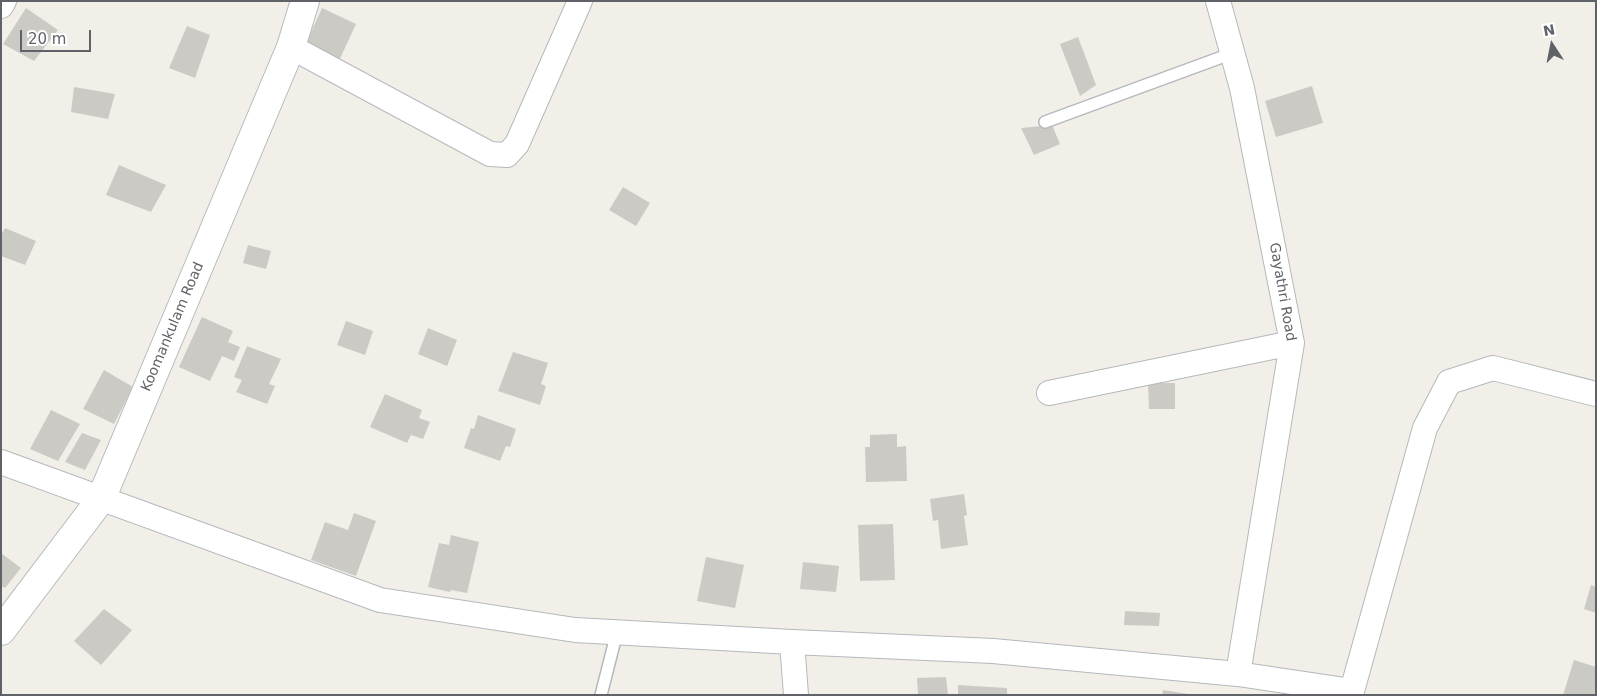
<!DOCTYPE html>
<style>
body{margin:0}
#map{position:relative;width:1597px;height:696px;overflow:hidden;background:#f1efe8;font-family:"DejaVu Sans",sans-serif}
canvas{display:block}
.frame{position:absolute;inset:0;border:2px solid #5f6368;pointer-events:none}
.north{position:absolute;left:1527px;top:20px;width:50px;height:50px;-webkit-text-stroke:4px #fff;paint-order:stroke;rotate:349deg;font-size:14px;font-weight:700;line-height:20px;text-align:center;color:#5f6368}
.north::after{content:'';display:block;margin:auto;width:18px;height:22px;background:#5f6368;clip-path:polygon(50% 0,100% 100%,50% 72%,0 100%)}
.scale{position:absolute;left:20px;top:30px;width:71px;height:22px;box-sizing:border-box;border:2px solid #5f6368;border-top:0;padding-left:6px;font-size:15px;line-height:18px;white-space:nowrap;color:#5f6368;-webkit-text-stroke:4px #fff;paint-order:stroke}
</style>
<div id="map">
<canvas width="1597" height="696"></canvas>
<div class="frame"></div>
<div class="north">N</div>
<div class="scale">20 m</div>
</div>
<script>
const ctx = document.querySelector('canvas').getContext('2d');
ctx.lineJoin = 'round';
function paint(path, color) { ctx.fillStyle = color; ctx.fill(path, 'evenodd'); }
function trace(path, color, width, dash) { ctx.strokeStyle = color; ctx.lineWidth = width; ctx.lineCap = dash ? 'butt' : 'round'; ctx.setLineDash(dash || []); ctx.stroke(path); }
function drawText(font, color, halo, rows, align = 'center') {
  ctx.font = font + ' "DejaVu Sans",sans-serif'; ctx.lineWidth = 4.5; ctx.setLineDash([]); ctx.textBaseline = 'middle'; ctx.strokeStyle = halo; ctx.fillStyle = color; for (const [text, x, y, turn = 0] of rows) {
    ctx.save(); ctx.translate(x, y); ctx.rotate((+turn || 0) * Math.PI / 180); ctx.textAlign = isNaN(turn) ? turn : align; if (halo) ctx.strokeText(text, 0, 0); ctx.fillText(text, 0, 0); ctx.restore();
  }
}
paint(new Path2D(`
 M26 8 58 30 34 61 3 44Z
 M322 8 356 24 337 65 303 50Z
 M187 26 210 35 195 78 169 68Z
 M1078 37 1096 85 1080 96 1060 44Z
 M1312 86 1323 123 1276 137 1265 101Z
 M74 87 115 94 108 119 71 112Z
 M1052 125 1060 144 1034 155 1021 128Z
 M119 165 166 185 151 212 106 195Z
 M623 187 650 203 636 226 609 210Z
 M5 228 36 241 25 265 1 256V235Z
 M248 245 271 251 266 269 243 263Z
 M202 317 233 331 228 342 240 347 234 361 222 356 210 381 179 367Z
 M346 321 373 331 365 355 337 345Z
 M428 328 457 340 447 366 418 354Z
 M247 346 281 359 269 384 275 386 267 404 236 392 242 380 234 377Z
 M513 352 548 363 541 384 546 386 540 405 498 391Z
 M104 370 133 387 114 424 83 409Z
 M1148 383H1175V409H1149Z
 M385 394 422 410 419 418 430 422 423 439 411 435 407 443 370 427Z
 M51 410 80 424 58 461 30 449Z
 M478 415 516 429 510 447 506 446 500 461 464 448 471 428 474 429Z
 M82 433 101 440 85 470 65 462Z
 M897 434V447L906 446 907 481 866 482 865 447H870V435Z
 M964 494 967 515 964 516 968 545 941 549 938 520 933 521 930 499Z
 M354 513 376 521 356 576 311 560 325 522 348 530Z
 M893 524 895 580 860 581 858 525Z
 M451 535 479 542 467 593 451 590 450 592 428 587 439 543 449 545Z
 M1 553 21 568 5 588 1 586Z
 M706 557 744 565 735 608 697 601Z
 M803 562 839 566 836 592 800 589Z
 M1591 585 1596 587V613L1584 609Z
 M104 609 132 630 101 665 74 641Z
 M1125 611 1160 613 1159 626 1124 625Z
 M1574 660 1596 667V695H1563Z
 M946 677 948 695H918L917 678Z
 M958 685 1007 688V695H958Z
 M1163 690 1188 694V695H1162Z`), '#cccac5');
const lane = new Path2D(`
 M1045 122 1233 53
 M601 695 617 632`);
const street = new Path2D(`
 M1218 1 1242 88 1292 343 1238 674
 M1 6 4 1
 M291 47 490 154 507 155 517 144 580 1
 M1049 393 1292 343
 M1 462 380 600 575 630 792 642 993 651 1238 674 1352 691V695
 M792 642 796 695
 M1352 691 1425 428 1449 382 1493 368 1596 394`);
const secondary = new Path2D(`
 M1 631 101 499 291 47 305 1`);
trace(lane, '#b5b8bc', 14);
trace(street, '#b5b8bc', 26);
trace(secondary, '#b6babf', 30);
trace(lane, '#fff', 11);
trace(street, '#fff', 24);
trace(secondary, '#fff', 28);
drawText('14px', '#5f6368', '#fff', [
 ["Gayathri Road",1282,292,80],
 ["Koomankulam Road",173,327,-67]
]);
</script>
